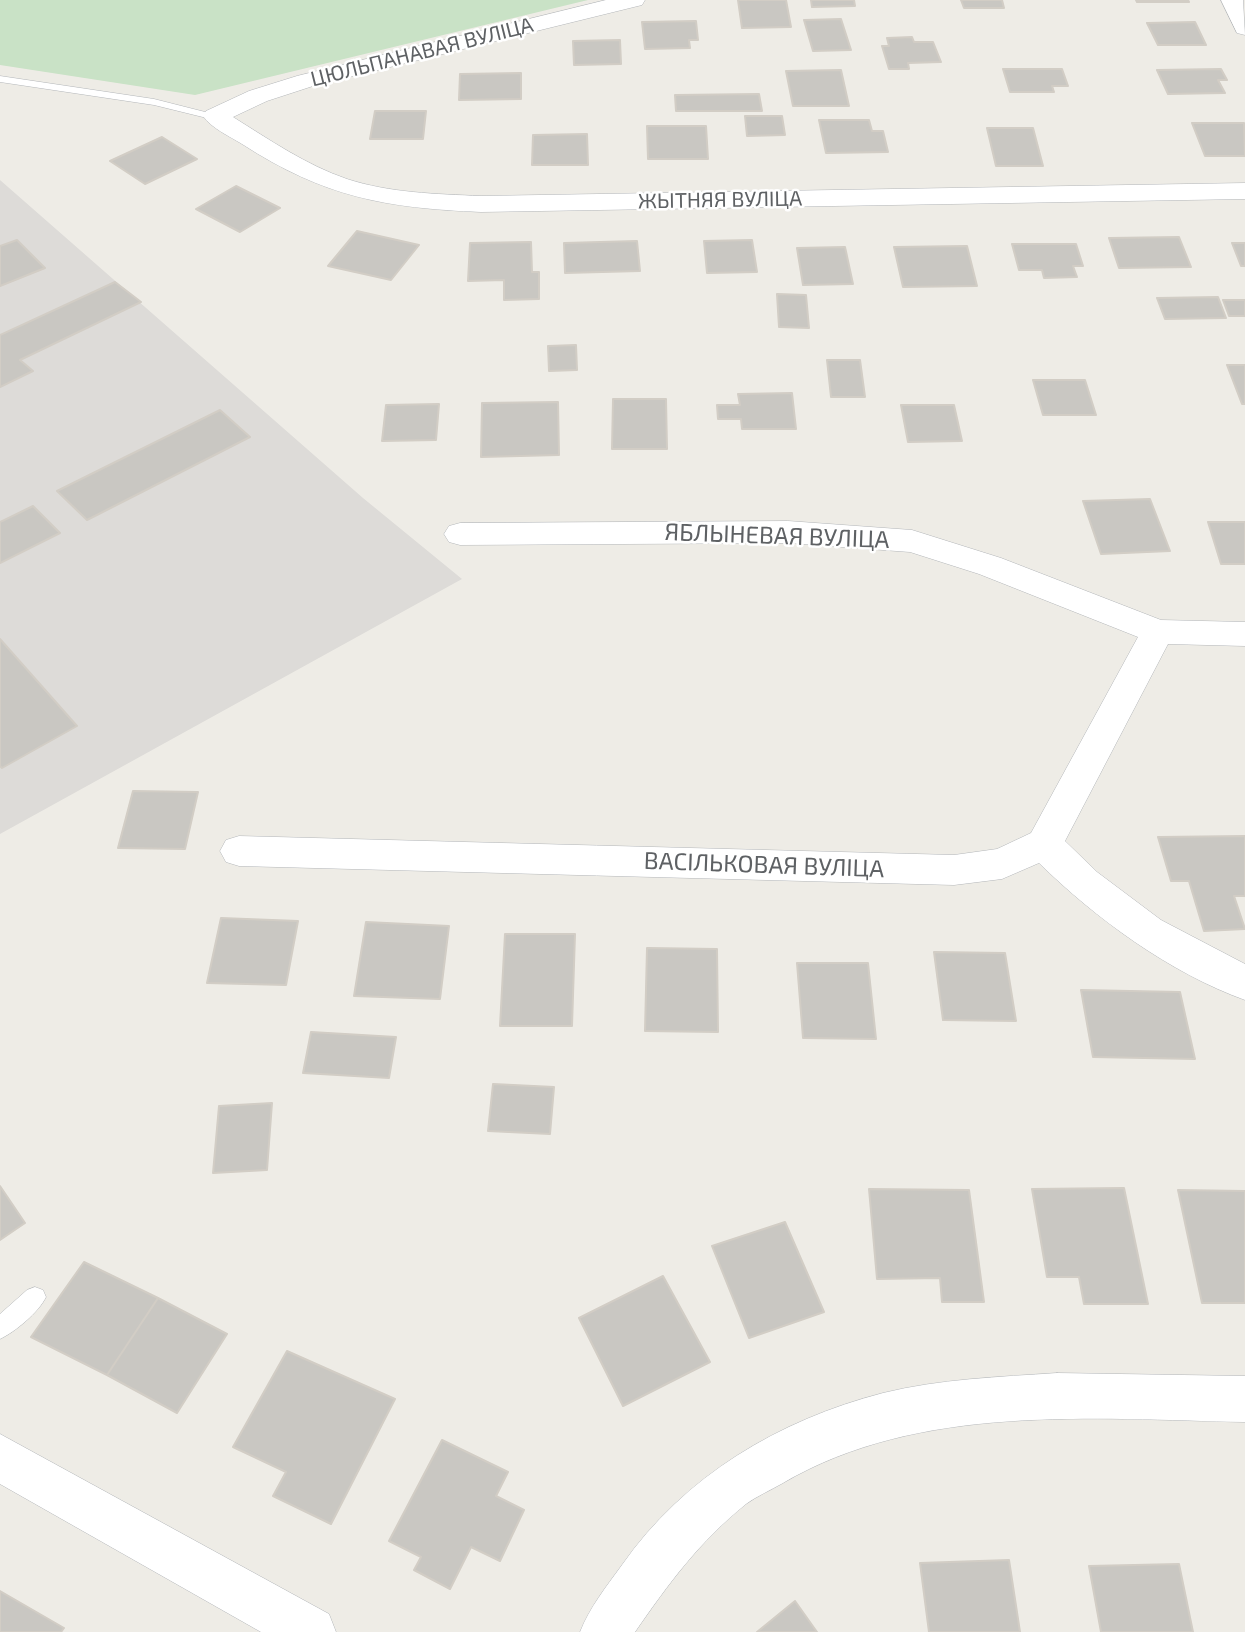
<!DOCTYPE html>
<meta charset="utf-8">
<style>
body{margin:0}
canvas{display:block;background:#eeece6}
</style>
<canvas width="1245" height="1632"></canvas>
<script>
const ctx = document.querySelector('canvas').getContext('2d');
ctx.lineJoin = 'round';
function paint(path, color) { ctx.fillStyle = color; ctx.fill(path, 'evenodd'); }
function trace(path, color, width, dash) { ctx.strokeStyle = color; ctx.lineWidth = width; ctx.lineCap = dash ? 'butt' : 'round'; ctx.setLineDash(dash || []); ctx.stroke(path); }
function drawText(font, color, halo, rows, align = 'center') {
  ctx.font = font + ' "Exo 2",sans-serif'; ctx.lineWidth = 5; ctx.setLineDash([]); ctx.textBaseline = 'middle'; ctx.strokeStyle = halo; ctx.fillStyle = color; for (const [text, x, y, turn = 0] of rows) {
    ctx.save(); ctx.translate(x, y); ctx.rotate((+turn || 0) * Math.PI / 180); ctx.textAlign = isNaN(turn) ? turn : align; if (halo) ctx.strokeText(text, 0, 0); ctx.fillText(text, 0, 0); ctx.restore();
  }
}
paint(new Path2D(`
 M0 180 363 498 462 579 0 834Z`), '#dddbd8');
paint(new Path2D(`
 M0 0H588L195 95 0 65Z`), '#c9e2c6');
const building = new Path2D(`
 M738 0H786L791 27 742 28Z
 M811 0H854L855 6 812 7Z
 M961 0H1002L1004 8H964Z
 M1136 0H1188L1189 2H1137Z
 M841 19 851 50 813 51 804 20Z
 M696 21 698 40H689L690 48 645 49 642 22Z
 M1195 22 1206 45H1158L1147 23Z
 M912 37 914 42H933L941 62 908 63 909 69H889L882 46H889L887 38Z
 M620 40 621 64 574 65 573 41Z
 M1003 69H1062L1068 86H1052L1054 92H1010Z
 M1221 69 1227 80H1218L1225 93 1168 94 1157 70Z
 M841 70 849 106H793L786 71Z
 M521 73V99L459 100 460 74Z
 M759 94 762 111H676L675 95Z
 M375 111H426L423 139H370Z
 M745 116H782L785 135 747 136Z
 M819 120H869L872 131H883L888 152 826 153Z
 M1192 123H1244L1245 156H1205Z
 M647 126H706L708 159H648Z
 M987 128H1033L1043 166H996Z
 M587 134 588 165H532L533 135Z
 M162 137 197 159 145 184 110 161Z
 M236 186 280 208 240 232 196 209Z
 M357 231 419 245 391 280 328 266Z
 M1179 237 1191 267 1119 268 1109 238Z
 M17 240 45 268 0 286V246Z
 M752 240 757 272 707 273 704 241Z
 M637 241 640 271 565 273 564 243Z
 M531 242 532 272H539V299L504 300V280L468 281 470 243Z
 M1232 243H1245V266H1241Z
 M1012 244H1076L1083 266H1073L1077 277 1044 278 1042 270H1019Z
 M967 246 977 286 903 287 894 247Z
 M845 247 853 284 803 285 797 248Z
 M115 282 141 302 20 360 33 371 0 387V335Z
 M777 294 806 295 809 328 779 327Z
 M1218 297 1226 318 1165 319 1157 298Z
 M1223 300H1245V316H1229Z
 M576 345 577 370 549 371 548 346Z
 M827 360H860L865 397H831Z
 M1227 365H1245V404H1242Z
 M1033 380H1085L1096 415H1043Z
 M792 393 796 429H742L741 419H718L717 405H740L738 394Z
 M613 399H666L667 449H612Z
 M558 402 559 455 481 457 482 403Z
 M439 404 436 440 382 441 386 405Z
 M901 405H954L962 441 908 442Z
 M220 410 250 437 87 520 57 491Z
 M1150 499 1170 551 1101 554 1083 501Z
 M33 506 60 533 0 563V522Z
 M1208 522H1245V564H1221Z
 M0 639 77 726 2 768 0 766Z
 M133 791 198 792 185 849 118 848Z
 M1245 836V896H1234L1245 929 1204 931 1189 881H1171L1158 837Z
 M221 918 298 921 286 985 207 983Z
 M366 922 449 926 440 999 354 996Z
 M505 934H575L572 1026H500Z
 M647 948 717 949 718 1032 645 1031Z
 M934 952 1005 953 1016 1021 943 1020Z
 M797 963H868L876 1039 803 1038Z
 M1081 990 1180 992 1195 1059 1093 1057Z
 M311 1032 396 1037 389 1078 303 1073Z
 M493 1084 554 1087 550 1134 488 1131Z
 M272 1103 267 1170 213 1173 219 1106Z
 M0 1186 25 1223 0 1240Z
 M1124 1188 1148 1304H1084L1079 1277H1047L1032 1189Z
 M869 1189 969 1190 984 1302H942L940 1278 877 1279Z
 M1178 1190 1245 1191V1303H1202Z
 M785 1222 824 1312 749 1338 712 1246Z
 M84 1262 158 1298 107 1375 31 1337Z
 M663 1276 710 1362 623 1406 579 1318Z
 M158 1298 227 1334 177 1413 107 1375Z
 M287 1351 395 1399 331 1524 273 1496 286 1472 233 1447Z
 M442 1440 508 1472 496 1496 524 1510 500 1561 471 1547 450 1589 414 1570 421 1557 389 1541Z
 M1009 1560 1020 1632H929L920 1563Z
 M1179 1564 1193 1632H1101L1089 1566Z
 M0 1591 64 1628 61 1632H0Z
 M795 1601 817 1632H757Z`);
paint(building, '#c9c7c2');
trace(building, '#d2cdc5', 2);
const lane = new Path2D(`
 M0 76 154 99 221 116 215 120 154 105 0 82Z
 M35 1287 43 1290 46 1297C39 1312 15 1332 0 1339V1314L27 1290Z`);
const street = new Path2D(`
 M606 0H645L642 5 313 86 267 101 233 117C270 140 306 165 347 179 390 193 436 194 481 196L1245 183V199L481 212C385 208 324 197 242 144 229 136 211 128 203 116L206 111 249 91 297 76Z
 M1221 0H1243L1245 35 1237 33Z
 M788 521 912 530 1001 558 1161 620 1245 622V646L1168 644 1065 841 1097 872 1161 920 1245 964V1000C1170 973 1095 918 1039 863L1002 879 954 885 239 866 226 862 220 851 226 840 239 836 954 855 997 849 1031 833 1138 637 979 574 910 552 788 543 460 545 449 542 444 534 449 526 460 523Z
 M1057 1373 1245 1376V1422C1093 1419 919 1403 783 1483 771 1490 757 1496 746 1504 699 1542 669 1583 635 1632H580C590 1607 606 1587 622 1565 684 1476 779 1420 883 1393 940 1379 999 1377 1057 1373Z
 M0 1434 329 1614 336 1632H261L0 1484Z`);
trace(lane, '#b3b6b9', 1);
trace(street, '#b3b6b9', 1);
paint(lane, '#fff');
paint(street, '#fff');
drawText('21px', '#5e6164', '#fff', [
 ["ЦЮЛЬПАНАВАЯ ВУЛІЦА",422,52,-14],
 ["ЖЫТНЯЯ ВУЛІЦА",720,200,-1]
]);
drawText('24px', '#5e6164', '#fff', [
 ["ЯБЛЫНЕВАЯ ВУЛІЦА",777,536,2],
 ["ВАСІЛЬКОВАЯ ВУЛІЦА",764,865,2]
]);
</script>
